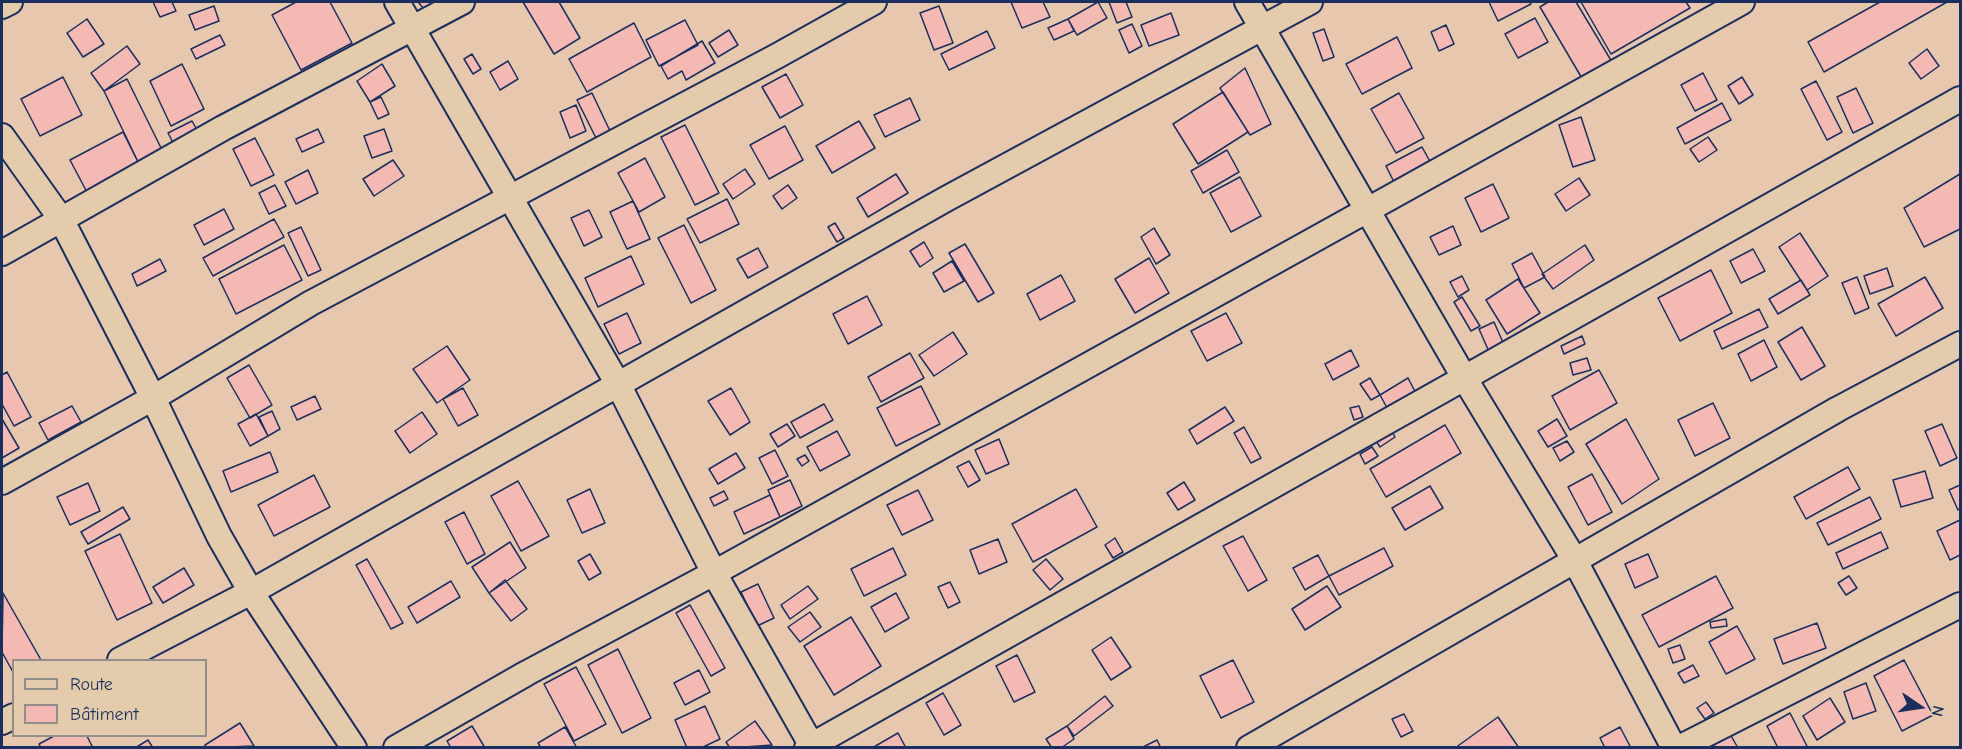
<!DOCTYPE html>
<meta charset="utf-8">
<style>
body{margin:0}
#map{position:relative;width:1962px;height:749px;overflow:hidden;background:#e7c7ad;font-family:"Comic Neue",sans-serif}
canvas{display:block}
.frame{position:absolute;inset:0;border:3px solid #1b2f5e;pointer-events:none}
.legend{position:absolute;left:12px;top:659px;width:195px;height:78px;box-sizing:border-box;background:#e3cbab;border:2px solid #938d8c;margin:0;padding:8px 10px;list-style:none;font-size:18px;color:#1b2f5e}
.legend li{display:flex;align-items:center;gap:12px;height:30px}
.legend b{width:30px;border:2px solid #938d8c}
.north{position:absolute;left:1890px;top:677px;width:60px;height:60px;-webkit-text-stroke:4px #e3cbab;paint-order:stroke;rotate:103deg;font-size:16px;font-weight:700;line-height:24px;text-align:center;color:#1b2f5e}
.north::after{content:'';display:block;margin:auto;width:21px;height:27px;background:#1b2f5e;clip-path:polygon(50% 0,100% 100%,50% 72%,0 100%)}
</style>
<div id="map">
<canvas width="1962" height="749"></canvas>
<div class="frame"></div>
<ul class="legend">
<li><b style="height:8px;background:#e3cbab"></b>Route</li>
<li><b style="height:16px;background:#f5b9b4"></b>Bâtiment</li>
</ul>
<div class="north">N</div>
</div>
<script>
const ctx = document.querySelector('canvas').getContext('2d');
ctx.lineJoin = 'round';
function paint(path, color) { ctx.fillStyle = color; ctx.fill(path, 'evenodd'); }
function trace(path, color, width, dash) { ctx.strokeStyle = color; ctx.lineWidth = width; ctx.lineCap = dash ? 'butt' : 'round'; ctx.setLineDash(dash || []); ctx.stroke(path); }
const building = new Path2D(`
 M153 2H172L176 11 160 17Z
 M296 2H330L352 43 301 70 272 15Z
 M418 2H433L424 9Z
 M523 2H559L580 38 554 54Z
 M1011 2H1043L1050 17 1022 28Z
 M1098 2 1107 18 1077 35 1068 19Z
 M1109 2H1126L1132 17 1117 23Z
 M1489 2H1530L1531 4 1498 21Z
 M1548 2H1576L1612 62 1583 80 1540 7Z
 M1581 2H1686L1690 8 1611 54Z
 M1880 2H1947L1824 72 1808 42Z
 M214 6 219 21 195 30 189 15Z
 M939 6 953 43 934 50 920 13Z
 M1171 13 1179 35 1149 46 1141 25Z
 M1535 18 1548 42 1518 58 1505 34Z
 M87 19 104 44 83 57 67 33Z
 M1068 19 1074 31 1054 40 1048 28Z
 M685 20 698 45 659 66 646 40Z
 M634 23 651 57 587 92 569 59Z
 M1132 24 1142 46 1129 53 1119 30Z
 M1446 25 1454 44 1439 51 1431 32Z
 M1324 29 1334 57 1323 61 1313 33Z
 M729 30 738 45 718 57 709 43Z
 M987 31 995 48 949 70 941 54Z
 M220 35 225 45 196 59 191 49Z
 M1397 37 1412 68 1362 94 1346 64Z
 M702 41 715 63 686 80 682 71 668 79 661 66Z
 M127 46 140 64 104 91 91 73Z
 M1927 49 1939 66 1921 79 1909 63Z
 M472 54 481 69 473 74 464 59Z
 M508 61 518 79 500 90 490 72Z
 M182 64 204 109 171 126 150 81Z
 M382 64 395 86 370 102 357 81Z
 M1245 68 1271 124 1250 135 1220 88Z
 M1703 73 1717 100 1695 111 1681 85Z
 M786 74 803 105 780 118 762 87Z
 M63 77 82 115 40 136 21 99Z
 M1742 77 1753 95 1739 104 1728 86Z
 M127 79 165 156 141 168 104 91Z
 M1816 81 1842 132 1827 140 1801 89Z
 M1856 88 1873 123 1853 133 1837 97Z
 M1223 92 1248 132 1198 164 1173 124Z
 M592 93 610 131 596 138 577 100Z
 M1399 93 1424 138 1396 153 1371 109Z
 M381 97 389 114 378 119 370 102Z
 M910 98 920 120 885 137 874 115Z
 M1722 103 1731 120 1685 144 1677 128Z
 M576 105 586 131 570 138 560 112Z
 M1581 117 1595 160 1573 167 1559 125Z
 M192 121 201 137 177 150 168 133Z
 M859 121 875 148 832 173 816 146Z
 M685 125 719 193 695 205 661 137Z
 M785 126 803 160 769 179 750 145Z
 M318 129 324 142 302 152 296 139Z
 M384 129 392 151 372 158 364 136Z
 M123 132 141 168 89 196 70 160Z
 M1708 137 1717 150 1699 162 1690 149Z
 M255 138 274 175 251 186 233 149Z
 M1422 147 1433 167 1396 186 1386 166Z
 M1227 150 1239 172 1203 193 1191 171Z
 M645 158 665 197 639 212 618 173Z
 M393 160 404 176 374 196 363 179Z
 M745 169 755 184 733 199 723 184Z
 M308 170 318 193 296 204 285 182Z
 M896 174 908 193 868 217 857 198Z
 M1960 174V229L1924 247 1904 208Z
 M1240 177 1261 216 1231 232 1210 193Z
 M1579 178 1590 195 1566 211 1555 194Z
 M1493 184 1509 218 1481 232 1465 198Z
 M275 185 286 206 269 214 259 193Z
 M788 185 797 198 782 209 773 196Z
 M727 199 739 224 700 243 687 219Z
 M633 201 650 239 627 249 610 212Z
 M224 209 234 229 204 245 194 225Z
 M589 210 602 237 584 246 571 218Z
 M274 219 284 237 213 276 203 258Z
 M835 223 844 238 837 242 828 227Z
 M684 225 716 290 691 303 658 238Z
 M1453 226 1461 245 1439 255 1430 237Z
 M301 227 321 270 308 276 288 233Z
 M1154 228 1170 255 1156 264 1141 237Z
 M1800 233 1828 276 1807 290 1779 247Z
 M924 242 933 258 920 267 910 251Z
 M965 244 994 293 978 302 949 253Z
 M284 245 302 280 236 314 219 279Z
 M1585 245 1594 260 1553 289 1542 274Z
 M758 248 768 267 748 278 737 259Z
 M1753 249 1765 271 1741 283 1730 261Z
 M1532 253 1545 277 1524 288 1512 264Z
 M631 256 644 284 598 307 585 278Z
 M1149 258 1169 293 1135 313 1115 279Z
 M160 259 166 271 137 286 132 274Z
 M952 261 964 281 944 292 933 273Z
 M1887 268 1893 286 1870 294 1864 276Z
 M1711 270 1732 313 1680 341 1658 298Z
 M1061 275 1075 301 1040 320 1027 294Z
 M1462 276 1469 290 1458 297 1450 282Z
 M1857 277 1869 308 1855 314 1842 283Z
 M1925 277 1943 308 1896 336 1878 304Z
 M1518 279 1540 313 1507 334 1486 300Z
 M1801 280 1810 295 1778 314 1769 299Z
 M867 296 882 325 848 344 833 314Z
 M1462 297 1480 326 1471 331 1454 302Z
 M1759 309 1768 327 1722 349 1714 331Z
 M627 313 641 343 619 354 604 324Z
 M1226 313 1242 343 1207 361 1191 331Z
 M1494 322 1505 347 1490 354 1479 329Z
 M1802 327 1825 366 1801 380 1778 342Z
 M953 332 967 354 934 376 919 355Z
 M1582 336 1585 344 1564 354 1561 346Z
 M1764 340 1777 367 1751 381 1738 354Z
 M447 346 470 380 437 403 413 369Z
 M1351 350 1359 366 1333 380 1325 364Z
 M910 353 924 378 881 402 868 377Z
 M1587 358 1591 370 1573 375 1570 363Z
 M249 365 272 405 250 418 227 378Z
 M1599 370 1617 403 1570 430 1552 396Z
 M7 372 31 417 14 426 2 404V375Z
 M1370 378 1380 395 1371 400 1360 384Z
 M1408 378 1419 399 1391 415 1380 395Z
 M921 386 940 424 896 446 877 408Z
 M463 388 478 415 458 426 443 399Z
 M731 388 750 422 730 435 708 401Z
 M315 396 321 409 297 420 291 407Z
 M1713 403 1730 438 1695 456 1678 420Z
 M824 404 833 420 800 438 791 422Z
 M72 406 81 422 48 440 39 423Z
 M1359 406 1363 417 1354 420 1350 408Z
 M1225 407 1234 421 1197 444 1189 430Z
 M272 411 280 429 268 436 259 417Z
 M422 412 437 434 410 453 395 431Z
 M256 414 268 436 250 446 238 424Z
 M2 419 19 448 2 458Z
 M1557 419 1567 436 1548 447 1538 431Z
 M1626 419 1659 479 1622 504 1586 444Z
 M1387 423 1395 437 1380 447 1371 434Z
 M787 424 795 436 778 447 770 434Z
 M1942 424 1957 458 1940 466 1925 431Z
 M1445 425 1461 453 1386 497 1370 469Z
 M1244 427 1261 458 1251 463 1234 433Z
 M837 431 850 455 820 471 807 447Z
 M999 439 1009 464 986 474 975 450Z
 M1567 441 1574 452 1560 461 1553 448Z
 M1372 447 1378 456 1365 464 1360 454Z
 M775 450 788 476 772 484 759 458Z
 M270 452 278 472 231 492 223 471Z
 M736 453 745 468 718 484 709 469Z
 M805 455 809 461 802 466 797 459Z
 M969 461 980 480 968 487 957 467Z
 M1848 467 1860 489 1806 519 1794 497Z
 M1925 471 1933 498 1901 507 1893 480Z
 M1592 474 1612 512 1588 525 1568 487Z
 M314 475 330 507 274 536 258 505Z
 M790 480 802 506 780 517 768 490Z
 M518 481 549 536 521 551 491 496Z
 M1184 482 1195 500 1178 510 1167 493Z
 M88 483 100 511 70 525 57 497Z
 M1960 485V508L1958 510 1949 490Z
 M1430 486 1443 508 1405 530 1392 508Z
 M590 489 605 523 582 533 567 500Z
 M1076 489 1097 527 1033 562 1012 524Z
 M918 490 933 520 902 535 887 505Z
 M724 491 728 499 714 506 710 498Z
 M770 495 780 517 744 534 734 512Z
 M1870 497 1881 519 1828 545 1817 523Z
 M123 507 130 519 88 544 81 532Z
 M464 512 485 554 467 564 445 522Z
 M1960 520V555L1950 560 1937 531Z
 M1881 532 1888 548 1843 569 1836 553Z
 M120 534 152 603 117 620 85 551Z
 M1243 536 1267 580 1248 591 1223 546Z
 M1115 538 1123 552 1113 558 1105 545Z
 M998 539 1007 562 979 574 970 550Z
 M510 542 526 568 489 593 472 567Z
 M893 548 906 575 864 596 851 569Z
 M1384 548 1393 566 1339 595 1329 576Z
 M590 554 601 573 589 580 578 561Z
 M1648 554 1658 577 1635 588 1625 564Z
 M1318 555 1329 576 1305 590 1293 568Z
 M367 559 403 623 391 629 356 565Z
 M1046 559 1063 579 1050 590 1033 570Z
 M184 568 194 585 163 603 153 587Z
 M1716 576 1733 608 1659 647 1642 615Z
 M1849 576 1857 588 1846 595 1838 583Z
 M505 580 527 609 511 621 489 593Z
 M451 581 460 597 417 623 408 607Z
 M950 582 960 602 948 608 938 587Z
 M758 584 774 618 757 626 741 592Z
 M808 586 818 599 790 619 781 605Z
 M1327 586 1341 607 1305 630 1292 609Z
 M3 593 41 660H14V674L2 652Z
 M896 593 909 618 885 632 871 607Z
 M690 605 725 668 711 676 676 613Z
 M810 612 821 627 800 642 788 627Z
 M851 617 881 666 834 695 804 646Z
 M1726 619 1727 626 1711 628 1710 622Z
 M1817 623 1826 648 1783 664 1774 639Z
 M1737 626 1755 659 1726 674 1709 642Z
 M1111 637 1131 667 1111 680 1092 650Z
 M1680 645 1685 659 1673 663 1668 649Z
 M618 649 651 718 622 733 588 665Z
 M1017 655 1035 692 1014 702 996 666Z
 M1233 660 1254 702 1221 718 1200 676Z
 M1904 660 1933 715 1902 731 1874 676Z
 M1693 665 1699 676 1684 683 1678 673Z
 M576 667 606 724 574 741 544 684Z
 M699 670 710 692 685 705 674 683Z
 M1866 683 1876 711 1853 719 1844 692Z
 M943 693 961 725 944 735 926 703Z
 M1105 696 1113 706 1074 736 1067 726Z
 M1830 698 1845 722 1817 740 1803 716Z
 M1706 702 1714 713 1705 719 1697 708Z
 M705 706 720 739 701 748H687L675 720Z
 M1790 713 1808 748H1778L1767 726Z
 M1404 714 1413 731 1401 737 1392 719Z
 M1498 717 1519 748H1455Z
 M755 721 772 745 730 748 726 742Z
 M240 723 254 746 206 748 205 745Z
 M472 726 485 748H451L447 741Z
 M1067 726 1074 739 1061 748H1052L1046 739Z
 M565 727 577 748H541L538 743Z
 M1620 727 1631 748H1605L1600 738Z
 M898 733 906 748H872Z
 M1730 734 1738 748H1714L1713 745Z
 M54 736H87L93 748H41L39 744Z
 M148 740 153 748H135Z
 M1157 740 1161 748H1144L1143 747Z`);
paint(building, '#f5b9b4');
trace(building, '#1b2f5e', 1.5);
const minor = new Path2D(`
 M397 2 619 386 714 573 813 748
 M1247 2 1465 379 1574 559 1674 748
 M2 6 10 2
 M2 136 61 219 153 398 219 536 251 592 354 748
 M2 253 223 128 462 2
 M2 482 153 398 311 303 777 56 874 2
 M120 660 251 592 946 199 1310 2
 M2 722 14 716
 M396 748 527 673 714 573 1742 2
 M807 748 1960 99
 M1249 748 1838 409 1960 344
 M1679 748 1960 605`);
trace(minor, '#1b2f5e', 28);
trace(minor, '#e3cbab', 24);
</script>
